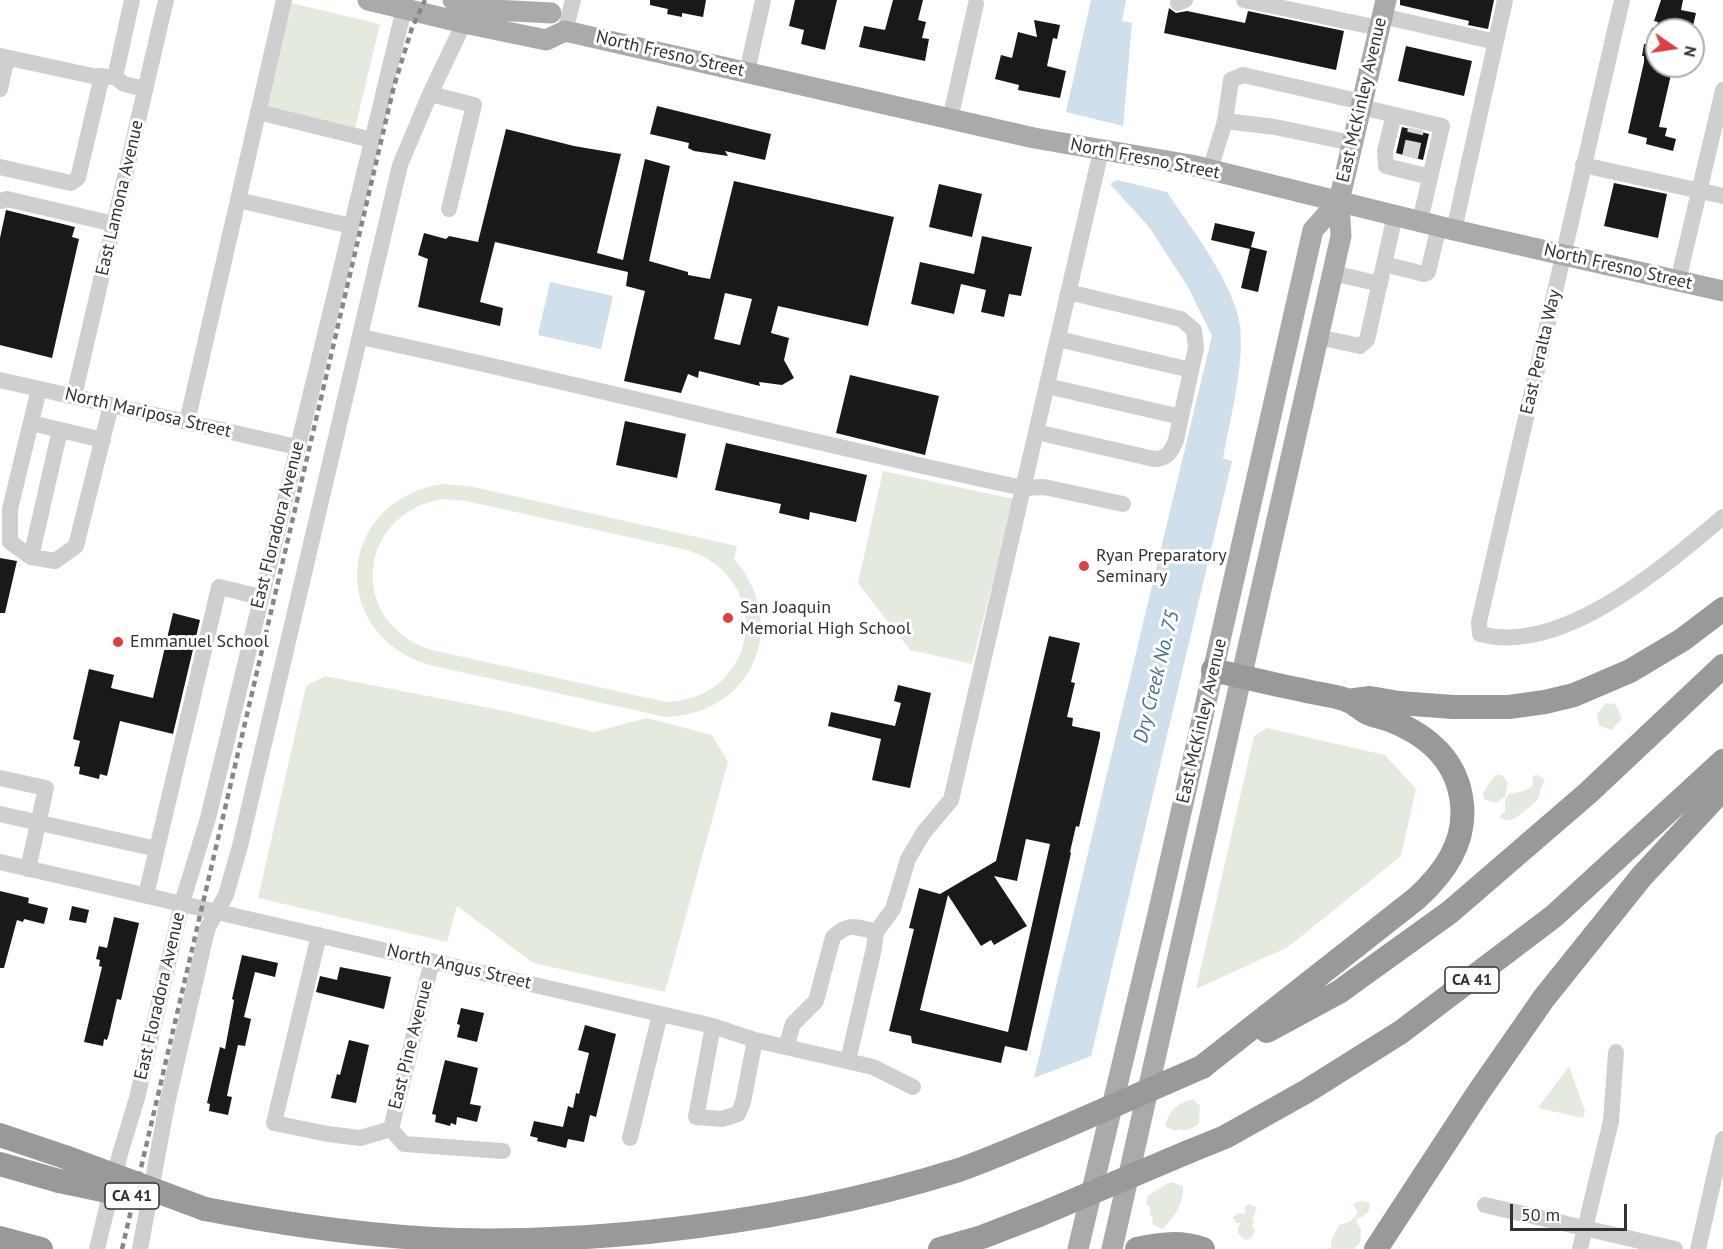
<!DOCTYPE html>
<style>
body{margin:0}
#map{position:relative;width:1723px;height:1249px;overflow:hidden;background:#fff;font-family:"PT Sans",sans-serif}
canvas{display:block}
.north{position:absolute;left:1645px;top:18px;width:60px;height:60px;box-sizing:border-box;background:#fff;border:2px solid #adadad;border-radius:50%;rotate:103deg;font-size:16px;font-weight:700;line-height:24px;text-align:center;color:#323232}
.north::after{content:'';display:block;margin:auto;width:21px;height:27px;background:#dd4043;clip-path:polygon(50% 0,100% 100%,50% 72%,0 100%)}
.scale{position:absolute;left:1510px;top:1204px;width:117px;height:27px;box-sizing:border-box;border:3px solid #323232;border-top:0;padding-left:8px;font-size:18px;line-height:21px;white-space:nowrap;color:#323232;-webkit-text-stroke:4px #fff;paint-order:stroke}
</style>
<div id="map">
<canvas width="1723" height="1249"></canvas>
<div class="north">N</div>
<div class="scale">50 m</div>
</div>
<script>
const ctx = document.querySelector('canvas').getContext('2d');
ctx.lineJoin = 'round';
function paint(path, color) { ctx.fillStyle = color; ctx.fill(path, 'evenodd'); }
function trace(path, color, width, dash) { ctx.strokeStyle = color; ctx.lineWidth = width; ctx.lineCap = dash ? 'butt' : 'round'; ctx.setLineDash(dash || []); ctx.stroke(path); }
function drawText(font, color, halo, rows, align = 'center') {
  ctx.font = font + ' "PT Sans",sans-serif'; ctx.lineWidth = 6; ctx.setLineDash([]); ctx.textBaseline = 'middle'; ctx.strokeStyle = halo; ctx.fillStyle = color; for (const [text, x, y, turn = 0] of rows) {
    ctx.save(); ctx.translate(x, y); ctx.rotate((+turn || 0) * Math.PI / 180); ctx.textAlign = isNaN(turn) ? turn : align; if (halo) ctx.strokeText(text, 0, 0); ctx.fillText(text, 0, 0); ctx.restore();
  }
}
paint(new Path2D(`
 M291 3 380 24 355 129 266 109Z
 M883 471 1014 499 972 664 910 650 858 583Z
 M441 484 469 486 737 546 734 559C791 625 753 714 666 717L429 665C327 633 336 502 441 484ZM442 499 466 501 687 550C776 578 760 699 666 702L432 650C348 624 355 515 442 499Z
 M325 676 505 711 594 732 647 718 712 735 728 762 665 992 533 963 457 906 447 942 258 898 306 686Z
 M1606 703 1615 704 1622 718 1612 730 1599 726 1597 714Z
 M1267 728 1385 755 1416 789 1401 856 1288 947 1196 989 1254 736Z
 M1536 774 1545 780C1540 787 1541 792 1538 799 1536 802 1519 816 1515 818 1510 821 1505 820 1500 818L1501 814 1505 812V799L1509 794 1524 791 1533 786 1532 778Z
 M1495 775H1502L1508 783 1505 797 1495 803 1484 799 1483 793Z
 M1569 1066 1585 1111 1583 1118 1538 1108Z
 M1193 1099 1200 1106 1199 1123C1192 1128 1188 1132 1179 1129L1175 1131 1165 1126C1169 1110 1178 1103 1193 1099Z
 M1172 1182 1183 1186C1184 1203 1174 1218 1162 1229L1152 1224 1153 1218 1149 1214 1151 1208 1147 1205 1146 1201 1149 1194C1158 1191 1162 1185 1172 1182Z
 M1363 1201 1370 1203 1369 1211 1362 1217 1358 1218 1356 1221 1361 1229 1360 1243 1354 1249H1325L1331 1248V1241L1339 1225 1351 1221 1358 1213 1353 1205 1356 1202Z
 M1249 1204 1256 1207 1255 1214 1252 1218 1254 1222 1252 1226 1255 1231 1251 1238 1245 1240 1238 1233V1227L1241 1223H1236L1233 1217 1238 1213 1245 1214V1207Z`), '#e4ebde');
paint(new Path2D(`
 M1091 0H1126L1122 21 1132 23 1123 126 1066 112Z
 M1117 180 1167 192C1192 230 1223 268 1237 312 1249 350 1230 418 1223 458L1232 461 1091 1056 1034 1078 1212 336 1188 287 1149 227 1110 184Z
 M550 282 613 296 601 349 538 335Z`), '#cfdfec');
paint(new Path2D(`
 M650 0H706L703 17 682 13V17L667 14 668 9 650 5Z
 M795 0H837L825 50 801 44 804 30 789 26Z
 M893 0H923L918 20 926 22 922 38 929 39 925 61 859 47 864 26 885 30Z
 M1400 0H1494L1488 29 1468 25 1469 21 1400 5Z
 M1661 0H1683L1681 10 1696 13 1693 26H1691L1690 30H1657V66H1673L1659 127 1667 128 1665 136 1676 139 1673 151 1646 144 1647 138 1628 133 1644 62V56H1642L1644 44H1647L1652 28 1655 29 1658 22 1654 21Z
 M1169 8 1176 13 1187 11 1245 23 1248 11 1344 31 1336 70 1164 33Z
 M1034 20 1060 25 1057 39 1053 38 1047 66 1066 71 1060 98 1018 90 1019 85 995 79 1001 55 1012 58 1018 32 1037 37Z
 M1406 46 1472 61 1464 96 1398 81Z
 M657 106 771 134 765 160 725 151 728 156 694 151 688 148 689 143 650 134Z
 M1402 127 1429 134 1423 160 1396 153Z
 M506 129 574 146 621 154 597 253 623 260 645 159 670 166 649 261 688 272V275L710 279 734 181 894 217 868 326 778 306 771 333 789 338 784 360 794 378 782 385 759 382 760 386 699 371 698 378 688 374 681 393 624 381 645 291 626 286 628 272 495 242 480 302 503 308 500 326 418 307 428 259 418 255 424 233 446 239 449 236 478 242ZM725 293 752 299 740 345 714 339Z
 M1614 183 1667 194 1658 238 1604 226Z
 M939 184 982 194 972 237 929 227Z
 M6 210 75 227 72 237 79 239 52 358 0 345V238Z
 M1215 223 1255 232 1251 247 1267 251 1258 292 1241 288 1250 249 1211 240Z
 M982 236 1032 247 1021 296 1009 294 1004 317 981 312 986 290 961 284 954 314 911 304 920 262 974 274Z
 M850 375 939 396 925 455 836 433Z
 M625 421 686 434 677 478 616 465Z
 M726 443 867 475 856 522 810 512 809 520 779 513 781 504 715 490Z
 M0 558 17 561 5 613H0Z
 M173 613 200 620 173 734 120 721 107 776 100 774 99 779 79 774 80 767 74 766 80 741 73 739 89 669 114 675 111 688 153 698Z
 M1049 636 1080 643 1071 682 1075 683 1067 717 1073 718 1072 726 1100 732V737L1079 827 1076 826 1070 852 1071 853 1027 1051 1005 1046 1001 1063 912 1043 911 1036 889 1031 914 929 909 928 919 888 940 894 996 861ZM1026 839 1050 844 1008 1032 920 1010 948 895 981 946 991 940 994 945 1027 926 994 876 1017 881Z
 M898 685 931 693 910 788 872 780 881 739 828 726 831 712 895 726 901 703 894 701Z
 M0 891 29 898 28 903 48 908 44 924 24 919 23 922 17 920 4 968H0Z
 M72 906 89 910 86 923 69 920Z
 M114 917 139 923 121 1000 117 999 109 1034 107 1040 104 1039 103 1046 84 1042 102 967 99 966 100 960 96 959 99 946 107 948Z
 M242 955 278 963 275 977 255 972 244 1017 251 1019 245 1046 238 1045 229 1086 227 1096 232 1097 228 1115 209 1111 210 1104 207 1103 220 1047 225 1049 233 1006 234 1000 232 999Z
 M340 967 391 977 384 1009 316 992 320 976 337 980Z
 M461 1008 484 1013 477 1042 457 1037 460 1025 457 1024Z
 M585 1025 616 1034 596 1117 590 1115 584 1142 568 1139 566 1148 537 1141 538 1138 530 1136 534 1121 563 1127 568 1106 573 1108 576 1093 579 1094 589 1053 578 1050Z
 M349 1040 369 1045 356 1103 331 1098 337 1074 340 1075Z
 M445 1060 478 1068 470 1104 481 1106 477 1122 457 1117 456 1125 451 1123 450 1126 435 1122 436 1115 432 1114Z`), '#191919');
trace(new Path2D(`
 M1410 157 1416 129`), '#d6d6d6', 16, [16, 8]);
trace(new Path2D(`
 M132 0 115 77 124 84 145 89
 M1244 0 1379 28
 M1622 0 1479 622 1480 634C1563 656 1664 566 1723 517
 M1178 3 1185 0
 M1382 16 1496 42
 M565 31 573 0
 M0 56 93 76 115 77
 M747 72 763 0
 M0 89 7 58
 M430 94 474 105 449 209
 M1361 107 1442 126 1420 221
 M258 112 372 140
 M1394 115 1385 151 1386 166 1430 177
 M950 119 976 4
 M1225 121 1231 80 1243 75 1362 102
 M1583 165 1723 196
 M0 167 71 183 78 178 102 76
 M1210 170 1225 121 1275 127 1352 143
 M238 200 351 226
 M0 201 7 199 114 224
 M1454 230 1505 0
 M1384 264 1424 274 1428 272 1439 226
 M1333 273 1380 284
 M1678 281 1723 90
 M361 337C582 384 802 441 1023 488L1044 487 1123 504
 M1318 337 1360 346 1367 340 1395 215
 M1058 339 1191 370
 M0 380 297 447
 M1047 386 1181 417
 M39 389 10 509V542L31 557 55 561 76 546 111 405
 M74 396 166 0
 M187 422 284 0
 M31 423 103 440
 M1036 432 1154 459C1167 459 1172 451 1176 440L1196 348 1194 330 1181 319 1068 292
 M31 557 60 430
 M0 778 46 788 28 869
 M0 814 157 849
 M0 862 713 1026 755 1040 873 1067 913 1087
 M146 895 219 587 261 597
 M319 935 274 1123 328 1134 360 1138 391 1129
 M713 1026 696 1117 722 1119 738 1114 743 1102 755 1040
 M786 1047 793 1024 816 1001 833 937C849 922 856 927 876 932L893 909 908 859 924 832 951 800 1101 151
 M848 1061 874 948 876 932
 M391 1129 432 961
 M391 1129 404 1144 503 1151
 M630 1138 660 1014
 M1485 1205 1675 1249
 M97 1249 120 1154 137 1098 182 903 208 818 404 9
 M140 1249 167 1104 205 939 208 927 226 895 240 846 400 165 430 94 464 23
 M1580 1249 1611 1121 1616 1052
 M1698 1249 1723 1139`), '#cfcfcf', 16);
trace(new Path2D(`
 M368 0 464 23 546 40 565 31 1034 138 1191 165 1454 230 1723 291
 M453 0 495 10 551 13
 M1078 1249 1158 914 1313 230 1339 201
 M1112 1249 1341 236 1339 201 1386 0`), '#aaa', 21);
trace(new Path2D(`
 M1348 701 1370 698 1399 703 1453 707H1509L1545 702 1574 695 1630 671 1682 640 1723 609
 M1267 1031 1339 992 1450 912 1588 793 1723 666
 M1202 1067 1417 898C1444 873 1466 843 1462 804 1458 762 1429 736 1392 721 1385 718 1378 717 1370 714 1362 711 1355 703 1347 700 1333 695 1317 694 1302 690 1272 684 1243 677 1213 670
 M0 1135 65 1157
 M1188 1152 1225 1137 1307 1091 1401 1032 1554 916 1723 761
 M0 1164 59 1181
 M205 1209C288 1225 372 1237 457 1240 520 1242 585 1238 648 1232 753 1221 857 1202 959 1170 993 1158 1027 1143 1060 1129
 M0 1238 41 1249
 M940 1249 982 1237 1039 1215
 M1137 1249C1159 1244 1181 1241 1203 1249
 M1376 1249 1478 1093 1544 998 1642 876 1723 789`), '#999', 24);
trace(new Path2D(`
 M122 1249 394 86 412 28 425 0`), '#878787', 4.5, [6, 4.5]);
trace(new Path2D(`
 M1060 1129 1202 1067
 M65 1157 205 1209
 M59 1181 140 1198
 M1039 1215 1188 1152`), '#999', 24);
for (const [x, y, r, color] of [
 [1084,566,6,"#dd4043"],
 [728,618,6,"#dd4043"],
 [118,642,6,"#dd4043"]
]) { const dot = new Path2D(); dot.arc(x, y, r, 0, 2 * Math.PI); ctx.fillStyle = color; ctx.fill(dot); trace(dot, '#fff', 2); }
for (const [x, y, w] of [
 [1472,980,54],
 [132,1196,54]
]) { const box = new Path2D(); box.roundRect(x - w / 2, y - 13, w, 26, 4.5); ctx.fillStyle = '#fff'; ctx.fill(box); trace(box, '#323232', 1.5); }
drawText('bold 16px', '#323232', null, [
 ["CA 41",1472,980],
 ["CA 41",132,1196]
]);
drawText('18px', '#323232', '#fff', [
 ["North Fresno Street",670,54,13],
 ["East McKinley Avenue",1362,100,-77],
 ["North Fresno Street",1145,159,11],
 ["East Lamona Avenue",120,198,-77],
 ["North Fresno Street",1618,267,13],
 ["East Peralta Way",1541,352,-77],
 ["North Mariposa Street",148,413,13],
 ["East Floradora Avenue",278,525,-76],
 ["East McKinley Avenue",1202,721,-77],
 ["North Angus Street",459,967,13],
 ["East Floradora Avenue",160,996,-77],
 ["East Pine Avenue",411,1045,-76]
]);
drawText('18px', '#323232', '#fff', [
 ["Ryan Preparatory",1096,556],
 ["Seminary",1096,577],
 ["San Joaquin",740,608],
 ["Memorial High School",740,629],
 ["Emmanuel School",130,642]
], 'left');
drawText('italic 20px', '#436e91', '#fff', [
 ["Dry Creek No. 75",1157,677,-76]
]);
</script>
